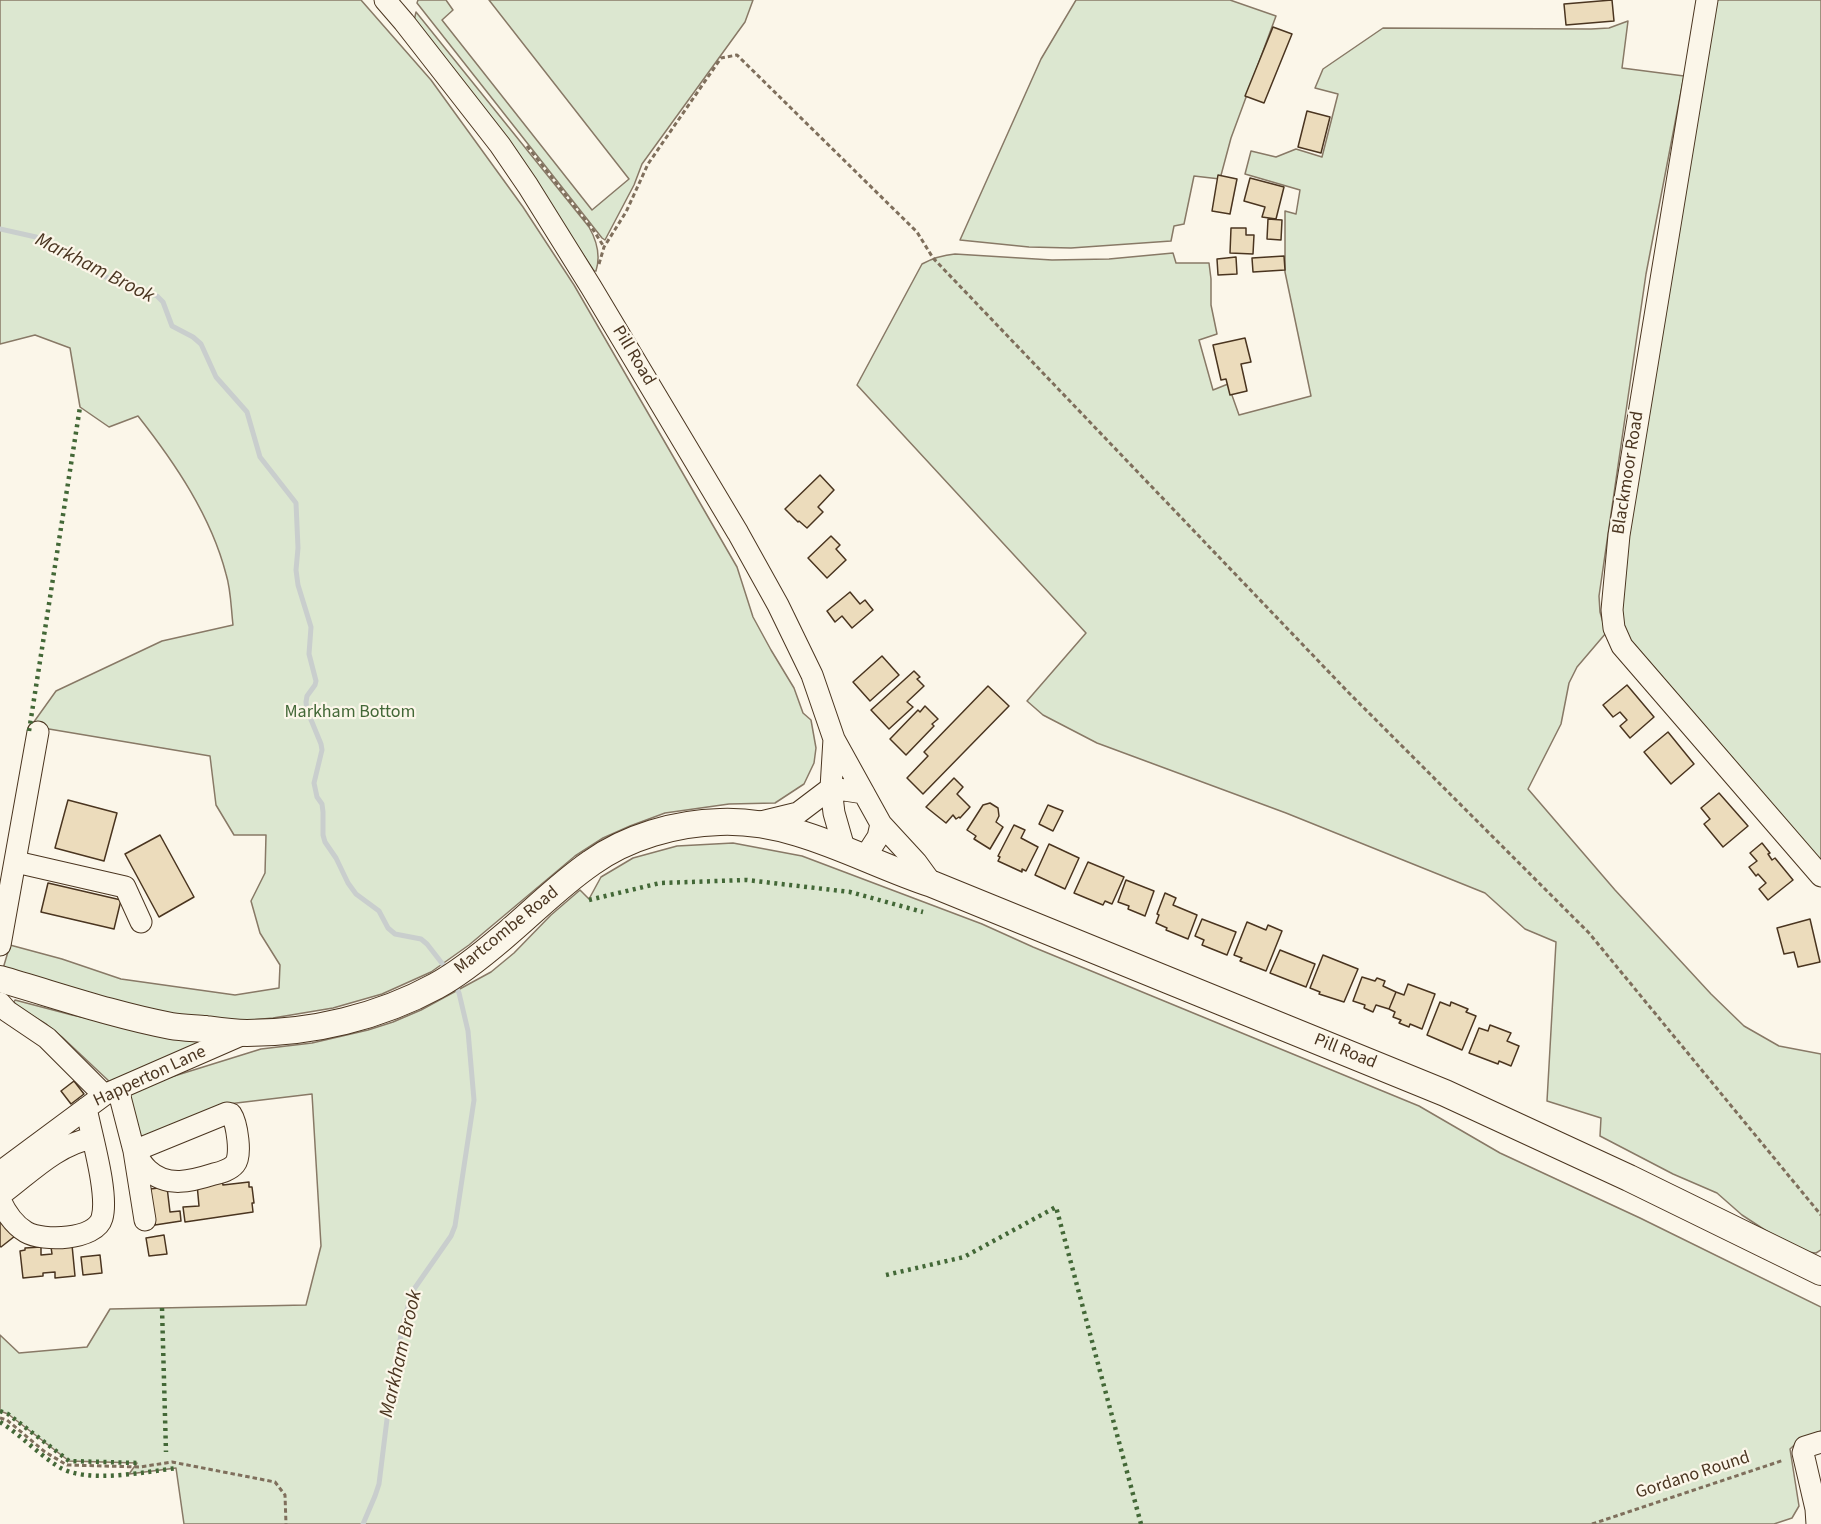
<!DOCTYPE html>
<style>
body{margin:0}
canvas{display:block;background:#fbf6e9}
</style>
<canvas width="1821" height="1524"></canvas>
<script>
const ctx = document.querySelector('canvas').getContext('2d');
ctx.lineJoin = 'round';
function paint(path, color) { ctx.fillStyle = color; ctx.fill(path, 'evenodd'); }
function trace(path, color, width, dash) { ctx.strokeStyle = color; ctx.lineWidth = width; ctx.lineCap = dash ? 'butt' : 'round'; ctx.setLineDash(dash || []); ctx.stroke(path); }
function drawText(font, color, halo, rows, align = 'center') {
  ctx.font = font + ' "Source Sans 3",sans-serif'; ctx.lineWidth = 4.5; ctx.setLineDash([]); ctx.textBaseline = 'middle'; ctx.strokeStyle = halo; ctx.fillStyle = color; for (const [text, x, y, turn = 0] of rows) {
    ctx.save(); ctx.translate(x, y); ctx.rotate((+turn || 0) * Math.PI / 180); ctx.textAlign = isNaN(turn) ? turn : align; if (halo) ctx.strokeText(text, 0, 0); ctx.fillText(text, 0, 0); ctx.restore();
  }
}
const green = new Path2D(`
 M0 0H361L431 80 523 207 574 285 737 567 753 617 771 650 794 688 803 713 811 720 816 748 814 763 804 784 775 803 729 804 665 813 630 826 603 838 575 856 469 945 431 972 382 994 333 1008 273 1018 230 1022 156 1017 2 972 10 945 62 959 121 979 235 995 279 988 280 965 260 933 251 901 265 873 266 835H234L216 805 210 756 31 726 56 691 162 641 233 625C231 608 231 590 226 574 211 516 175 463 138 416L109 427 80 407 70 348 35 335 0 344Z
 M418 0H446L453 10 442 20 592 210 629 179 489 0H753L745 22 642 164 634 185 605 240 602 238 417 3Z
 M1076 0H1230L1276 16 1231 138 1220 179 1194 176 1184 224 1174 226 1171 241 1071 248 1029 247 960 240 1041 59Z
 M1716 0H1821V861L1627 636 1621 622 1620 587Z
 M416 12 589 227C597 241 601 255 596 271H594L580 250 417 29 414 21Z
 M1628 21 1622 68 1684 76 1646 274 1599 596 1600 612 1606 633 1577 667 1569 683 1561 724 1528 789 1615 890 1711 994 1744 1026 1779 1046 1821 1054V1250L1816 1253 1807 1252 1768 1232 1742 1215 1717 1193 1673 1174 1600 1136 1601 1118 1547 1101 1556 942 1525 929 1485 893 1286 813 1097 743 1043 715 1027 701 1086 633 857 385 922 264C933 258 943 255 955 254L1052 260 1109 259 1173 253 1176 263H1209L1211 279V305L1217 334 1199 340 1213 390 1228 384 1239 415 1311 396 1285 272V211L1296 214 1300 190 1245 174 1251 151 1276 157 1296 149 1322 157 1338 94 1315 88 1323 69 1383 28 1591 29 1609 28Z
 M733 843 802 856 982 924 1033 947 1419 1106 1500 1153 1640 1218 1821 1307V1431L1802 1438 1790 1449 1799 1506 1792 1518 1774 1524H184L176 1468 129 1474 137 1463 69 1461 8 1414 0 1411V1335L19 1353 87 1347 110 1309 306 1305 321 1246 312 1094 228 1104 137 1143 126 1091 261 1049 312 1043 368 1030 393 1022 421 1010 491 972 514 953 551 915 580 890 589 899 601 877 633 858 677 846Z
 M15 1000 72 1015 151 1032 216 1041 112 1084 62 1037 46 1024 17 1007 14 1002Z`);
paint(green, '#dce7d0');
trace(green, '#887966', 1.5);
trace(new Path2D(`
 M0 229 36 237 52 245 95 273 157 296 163 302 172 326 193 337 201 344 216 377 247 412 260 457 296 503 298 548 296 570 298 585 311 627 309 654 316 681 315 685 307 696 306 702 307 710 321 744 322 750 314 783 317 797 322 804 323 812V835L325 842 336 858 348 883 356 894 379 911 388 928 395 934 421 939 427 944 448 971
 M363 1524 375 1496 379 1484 390 1395 403 1324 412 1292 451 1236 455 1226 474 1100 468 1031 459 993 454 982`), '#c9cecd', 5);
const building = new Path2D(`
 M1612 0 1614 21 1566 25 1564 4Z
 M1273 27 1292 34 1264 103 1245 96Z
 M1307 111 1330 117 1321 153 1298 147Z
 M1218 175 1237 179 1230 214 1212 211Z
 M1250 178 1284 187 1276 219 1262 217 1265 207 1244 201Z
 M1268 219 1282 220 1281 240 1267 239Z
 M1231 228H1246V235H1254L1253 254 1230 253Z
 M1284 256 1285 270 1253 272 1252 258Z
 M1236 257 1237 274 1218 275 1217 259Z
 M1245 338 1251 362 1241 364 1247 391 1230 395 1226 379 1221 380 1213 345Z
 M820 475 834 490 818 507 823 512 807 528 799 521 798 522 785 509Z
 M831 536 840 545 836 549 846 560 827 578 808 558Z
 M850 592 860 604 865 600 873 610 852 628 842 616 835 622 827 611Z
 M882 656 899 675 870 701 853 682Z
 M914 671 920 677 917 679 924 686 907 702 913 707 889 729 871 710Z
 M1627 685 1654 717 1630 738 1620 726 1627 720 1620 712 1613 717 1603 705Z
 M988 686 1009 706 923 794 907 778 928 756 924 752Z
 M925 706 938 719 932 724 934 726 906 755 890 739 918 710 920 712Z
 M1668 732 1694 764 1671 784 1644 752Z
 M954 778 963 787 957 794 970 807 960 818 959 817 956 819 953 815 946 823 926 807Z
 M1719 793 1748 826 1723 847 1704 824 1710 819 1701 808Z
 M68 800 117 813 104 861 55 848Z
 M990 803 998 808 999 816 996 822 1003 827 990 849 974 839 976 836 967 830 983 805Z
 M1048 805 1063 811 1053 831 1039 824Z
 M1014 825 1025 830 1021 838 1038 847 1026 871 1022 869V872L998 861 1000 857 998 856Z
 M160 835 194 897 159 917 125 854Z
 M1762 843 1770 853 1768 854 1772 860 1775 858 1793 880 1768 900 1759 889 1766 883 1758 874 1756 876 1749 867 1757 861 1750 853Z
 M1049 844 1079 858 1065 889 1035 875Z
 M1088 862 1124 877 1112 904 1105 901 1103 905 1074 893Z
 M1126 880 1154 891 1145 916 1128 909 1129 906 1118 902Z
 M48 883 121 900 114 929 41 912Z
 M1165 893 1176 898 1173 905 1197 915 1188 939 1166 930 1167 928 1156 923 1159 915 1157 914Z
 M1202 919 1236 932 1227 955 1202 945 1204 940 1195 936Z
 M1810 919 1820 962 1798 967 1794 952 1784 954 1777 928Z
 M1247 922 1266 930 1268 925 1282 931 1266 971 1240 961 1242 958 1234 955Z
 M1280 950 1315 964 1306 987 1270 973Z
 M1323 955 1358 969 1344 1002 1319 994 1320 992 1310 988Z
 M1362 977 1375 981 1377 978 1385 981 1383 986 1396 992 1389 1009 1376 1005 1373 1012 1364 1008 1365 1005 1353 1001Z
 M1408 984 1435 994 1422 1029 1410 1024 1409 1027 1399 1023 1401 1020 1393 1017 1395 1012 1389 1009 1396 992 1404 995Z
 M1440 1002 1450 1006 1451 1002 1468 1009 1466 1012 1476 1016 1462 1050 1427 1035Z
 M1490 1025 1511 1033 1507 1041 1519 1046 1511 1066 1499 1061 1498 1064 1469 1053 1479 1028 1488 1031Z
 M74 1081 84 1094 71 1104 61 1091Z
 M222 1181 223 1185 249 1182V1187H252L254 1203H252L253 1212 185 1222 183 1207 199 1206 197 1184Z
 M167 1187 170 1212 180 1211 181 1221 155 1225 150 1189Z
 M0 1217 15 1236 1 1247 0 1246Z
 M164 1235 167 1254 149 1256 146 1238Z
 M72 1245 75 1276 55 1278V1272L43 1273V1276L23 1278 20 1251 25 1250V1248L41 1247V1255L52 1254 51 1247Z
 M100 1255 102 1273 83 1275 81 1257Z`);
paint(building, '#ecdcbc');
trace(building, '#4a3520', 1.5);
const minor = new Path2D(`
 M385 0 404 22 500 145 528 186 591 287 738 533 778 605 812 675 834 739 881 824 916 862 932 884
 M1707 0 1619 535 1612 610 1614 628 1622 646 1821 876
 M834 739 831 788 834 813 844 848
 M757 823 798 813 831 788 864 793
 M865 857 878 837 881 824
 M16 862 125 887 141 922
 M0 945 38 732
 M0 1003 7 1011 47 1038 104 1095
 M118 1089 134 1151 145 1220
 M86 1108C91 1134 109 1194 102 1218 96 1240 43 1242 26 1232 14 1225 6 1213 0 1200L3 1193C31 1172 57 1145 92 1138
 M227 1113 231 1114C237 1123 242 1156 235 1164 230 1170 222 1172 214 1174 192 1181 167 1188 148 1170 142 1165 138 1157 134 1151Z
 M0 1172 104 1095 246 1033
 M1817 1524 1816 1509 1803 1453 1805 1447 1821 1442`);
const major = new Path2D(`
 M0 979C56 995 113 1015 171 1026 182 1028 195 1028 206 1029 220 1031 233 1033 247 1033 312 1033 379 1017 436 986 460 973 482 955 502 938 532 913 559 885 591 863 627 837 676 823 720 822 796 819 862 861 932 884L1445 1093 1629 1178 1821 1272`);
trace(minor, '#4a3520', 23);
trace(major, '#4a3520', 28);
trace(new Path2D(`
 M527 146 594 231 604 247
 M599 264 604 247 626 212 648 164 721 58 737 55 917 232 933 258 1348 692 1589 933 1821 1215
 M0 1418 7 1420 45 1452 67 1465 140 1467 172 1462 275 1482 285 1495 286 1524
 M1592 1524 1784 1460`), '#7f6f5c', 3, [4.5, 3]);
trace(minor, '#fbf6e9', 21);
trace(major, '#fbf6e9', 26);
trace(new Path2D(`
 M29 731 80 407
 M589 900 660 883 747 880 850 892 923 912
 M886 1275 964 1257 1056 1207 1141 1524
 M162 1308 166 1452
 M0 1411 8 1414 69 1461 138 1463
 M0 1422C21 1435 38 1454 59 1467 87 1484 144 1472 177 1468`), '#436837', 4.5, [3, 4.5]);
drawText('18px', '#4a3520', '#fbf6e9', [
 ["Pill Road",633,356,59],
 ["Blackmoor Road",1629,473,-81],
 ["Martcombe Road",507,931,-39],
 ["Pill Road",1345,1052,22],
 ["Happerton Lane",150,1077,-25],
 ["Gordano Round",1693,1476,-18]
]);
drawText('18px', '#436837', '#fbf6e9', [
 ["Markham Bottom",350,713]
]);
drawText('italic 20px', '#4a3520', '#fbf6e9', [
 ["Markham Brook",94,269,27],
 ["Markham Brook",402,1354,-77]
]);
</script>
